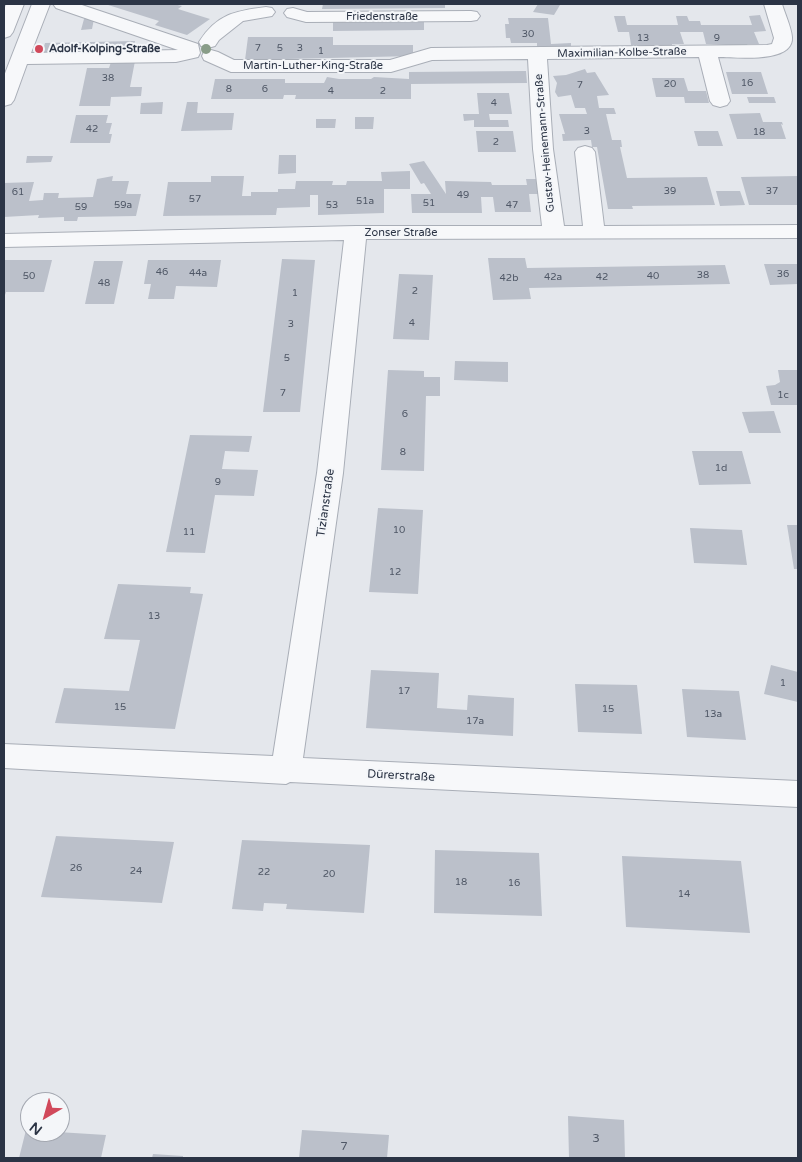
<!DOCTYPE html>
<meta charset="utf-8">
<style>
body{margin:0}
#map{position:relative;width:802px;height:1162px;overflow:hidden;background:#e4e7ec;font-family:"Varela Round",sans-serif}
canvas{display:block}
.frame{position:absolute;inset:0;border:5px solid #2b3445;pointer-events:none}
.north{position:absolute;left:20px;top:1092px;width:50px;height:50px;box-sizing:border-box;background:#f4f6f9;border:1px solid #a4a8b1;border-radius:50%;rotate:218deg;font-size:14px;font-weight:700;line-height:20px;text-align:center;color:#2b3445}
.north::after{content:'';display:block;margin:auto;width:18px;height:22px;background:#d1495b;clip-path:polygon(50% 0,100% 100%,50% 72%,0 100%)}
</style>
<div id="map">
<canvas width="802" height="1162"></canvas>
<div class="frame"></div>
<div class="north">N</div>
</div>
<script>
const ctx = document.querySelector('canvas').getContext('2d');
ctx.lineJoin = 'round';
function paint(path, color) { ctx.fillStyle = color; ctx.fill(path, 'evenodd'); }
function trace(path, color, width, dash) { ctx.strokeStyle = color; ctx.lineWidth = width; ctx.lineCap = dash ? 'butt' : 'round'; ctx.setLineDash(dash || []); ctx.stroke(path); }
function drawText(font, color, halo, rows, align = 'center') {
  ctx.font = font + ' "Varela Round",sans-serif'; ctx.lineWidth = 4; ctx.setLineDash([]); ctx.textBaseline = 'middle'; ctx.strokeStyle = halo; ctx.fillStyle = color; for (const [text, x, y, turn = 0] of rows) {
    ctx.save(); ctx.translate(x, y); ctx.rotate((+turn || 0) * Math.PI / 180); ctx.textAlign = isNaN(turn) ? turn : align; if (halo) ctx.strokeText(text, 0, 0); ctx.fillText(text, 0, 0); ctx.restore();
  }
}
paint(new Path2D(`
 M105 4H173L182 6 178 9 210 19 187 35 155 25 159 21Z
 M323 4H445V8L322 9Z
 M538 4H551L560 5 554 15 533 12Z
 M760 15 766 31 754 32 759 44H747L748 46 706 44 703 32H680L684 44H672V46L631 45 629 32H618L614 16H625L627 25H678L676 16H687L689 21H700L701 25H752L749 16Z
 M508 18H548L551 44 571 43V49H537V43H511L510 38H506L505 24H509Z
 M84 19H94L92 29 81 30Z
 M333 20H424V30L333 31Z
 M248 37H333V45H413V56L245 60Z
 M135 41 133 53 42 54 45 43Z
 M135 61 130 87H142L141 96 111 97 110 106H79L87 68H109L111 62Z
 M585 69 587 73 595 72 609 95 597 96 599 108H614L616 114H606L612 140H621L622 147H620L627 178 707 177 715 205 632 206 633 209H608L597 147H592L591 140 563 141 562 134H565L559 114H587L585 108H575L571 95 558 97 555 92 557 83 553 76 566 75Z
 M526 71 527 83 411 84V99H295L296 95H284L283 99H211L215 79H285V83H324L327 77 339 79H371L374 77 409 79V72Z
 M726 72H761L768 94H732Z
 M652 78H684L688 91H706L709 103H685L684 97H656Z
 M477 93H509L512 114H489L490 120H508L509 127H474V120L464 121 463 114H479Z
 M747 97H774L776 103H749Z
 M163 102 162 114H140L141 103Z
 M187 102H198L197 113H234L232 130 181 131Z
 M760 113 763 122H782L783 125 781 124 786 139H737L729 114Z
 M76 115H108L106 123H112L109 134H112L110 143H70Z
 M355 117H374L373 129H355Z
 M316 119H336L335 128H316Z
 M476 131H513L516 152H478Z
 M694 131H718L723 146H698Z
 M279 155H296V173L278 174Z
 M27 156H53L51 162 26 163Z
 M424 161 446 194 445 181 491 182 492 185H527L526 179H540L542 194H529L531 212H495L493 197H481L482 213H412L411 194H431L424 183 421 184 409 164Z
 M410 171V189H384V213L318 215V195H310V207L277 208 276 215 163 216 168 182H211V176H244L242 196H251V192H278V189H295L296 181H333L332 185H346L347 181H382L381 172Z
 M113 176 112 181H129L126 194H141L136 216 78 217 77 221H64V217L38 218 39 215 4 217V183L34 182 29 201 43 200 44 193H59L58 198 93 197 97 179Z
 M798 176V205H749L741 177Z
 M716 191H740L745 205 720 206Z
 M488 258H525L527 268 725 265 730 284 529 288 531 299 493 300Z
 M282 259 315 260 300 412H263Z
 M4 260H52L44 292H6L4 298Z
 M148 260H221L217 287 176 286 174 299H148L151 284H144Z
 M94 261H123L114 304H85Z
 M764 264H798V284L770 285Z
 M399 274 433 275 429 340 393 339Z
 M455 361 508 362V382L454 380Z
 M388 370 424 371V377H440V396H426L424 471 381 470Z
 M778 370H798V405H771L766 386 775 385 780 382Z
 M774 411 781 433H749L742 412Z
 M190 435 252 436 249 452 225 451 222 469 258 470 254 496 215 495 205 553 166 552Z
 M692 451H742L751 484 699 485Z
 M378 508 423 510 418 594 369 592Z
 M787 525H798V569H794Z
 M690 528 742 530 747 565 694 563Z
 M118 584 191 587 190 593 203 594 175 729 55 723 64 688 129 691 140 640 104 639Z
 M771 665 798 672V702L764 694Z
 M371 670 439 673 437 708 467 710 468 695 514 698 513 736 366 728Z
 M575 684 637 685 642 734 578 732Z
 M682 689 739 691 746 740 687 737Z
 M56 836 174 842 162 903 41 897Z
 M242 840 370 845 364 913 286 909 287 904 264 903 263 911 232 909Z
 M435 850 539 853 542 916 434 913Z
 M622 856 741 861 750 933 626 927Z
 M568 1116 624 1120 625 1158H569Z
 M26 1130 106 1135 101 1158H19Z
 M302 1130 389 1135 387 1158H299Z
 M153 1154 183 1156V1158H152Z`), '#bbc0ca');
const minor = new Path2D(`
 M6 4H24L13 32 10 36 4 38V10Z
 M32 4H50L31 53 178 50 56 8 53 4H79L198 44 200 53 198 57 176 62 27 64 14 100 11 104 4 106V76Z
 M764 4H782C785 14 791 27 792 37 794 64 735 57 718 57L730 101 727 105 720 107 713 105 710 101 699 57 547 59 553 149 564 226H583L575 152 578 148 585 146 592 148 595 152 604 226 798 225V238L366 239 343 473 303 758 798 781V807L290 782 286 784 4 768V744L273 756 317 473 344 240 4 247V234L356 226H542L533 149 528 59 432 60 391 72H231L204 60 202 56 204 52 211 50 218 52 234 60H390L431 48 767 45 772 44 774 38Z
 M266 7 272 8 275 12 272 16 243 21 219 40 215 46 208 48 201 46 199 42C217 14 235 11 266 7Z
 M293 8 307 12 471 11 477 12 480 16 477 20 471 21 306 22 287 17 284 13 287 9Z`);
trace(minor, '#a9aeb7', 2);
paint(minor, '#f7f8fa');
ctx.fillStyle = '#899d89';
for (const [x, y] of [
 [206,49]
]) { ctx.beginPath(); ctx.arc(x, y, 5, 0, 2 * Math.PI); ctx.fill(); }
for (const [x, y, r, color] of [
 [39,49,5,"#d1495b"]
]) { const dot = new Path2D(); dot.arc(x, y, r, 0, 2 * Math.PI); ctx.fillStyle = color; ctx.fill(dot); trace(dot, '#f4f6f9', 2); }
drawText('10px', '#4f5766', null, [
 ["30",528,34],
 ["13",643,38],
 ["9",717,38],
 ["7",258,48],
 ["5",280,48],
 ["3",300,48],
 ["1",321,51],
 ["38",108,78],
 ["16",747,83],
 ["20",670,84],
 ["7",580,85],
 ["8",229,89],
 ["6",265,89],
 ["4",331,91],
 ["2",383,91],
 ["4",494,103],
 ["42",92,129],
 ["3",587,131],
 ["18",759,132],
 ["2",496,142],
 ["39",670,191],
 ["37",772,191],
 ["61",18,192],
 ["49",463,195],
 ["57",195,199],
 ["51a",365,201],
 ["51",429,203],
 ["59a",123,205],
 ["53",332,205],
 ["47",512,205],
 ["59",81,207],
 ["46",162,272],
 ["44a",198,273],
 ["36",783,274],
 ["38",703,275],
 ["50",29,276],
 ["40",653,276],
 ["42a",553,277],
 ["42",602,277],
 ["42b",509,278],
 ["48",104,283],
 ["2",415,291],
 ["1",295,293],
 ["4",412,323],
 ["3",291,324],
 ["5",287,358],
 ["7",283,393],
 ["1c",783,395],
 ["6",405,414],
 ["8",403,452],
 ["1d",721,468],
 ["9",218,482],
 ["10",399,530],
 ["11",189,532],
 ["12",395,572],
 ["13",154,616],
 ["1",783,683],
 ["17",404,691],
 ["15",120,707],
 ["15",608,709],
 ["13a",713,714],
 ["17a",475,721],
 ["26",76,868],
 ["24",136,871],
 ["22",264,872],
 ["20",329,874],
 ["18",461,882],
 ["16",514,883],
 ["14",684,894]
]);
drawText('11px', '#2b3445', '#f4f6f9', [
 ["Friedenstraße",382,17],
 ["Maximilian-Kolbe-Straße",622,53,-1],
 ["Martin-Luther-King-Straße",313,66],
 ["Gustav-Heinemann-Straße",545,143,-95],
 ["Zonser Straße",401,233]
]);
drawText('bold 11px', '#2b3445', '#f4f6f9', [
 ["Adolf-Kolping-Straße",49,49]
], 'left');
drawText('12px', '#2b3445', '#f4f6f9', [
 ["Tizianstraße",326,503,-82],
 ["Dürerstraße",401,776,3]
]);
drawText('12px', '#4f5766', null, [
 ["3",596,1139],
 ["7",344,1147]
]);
</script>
